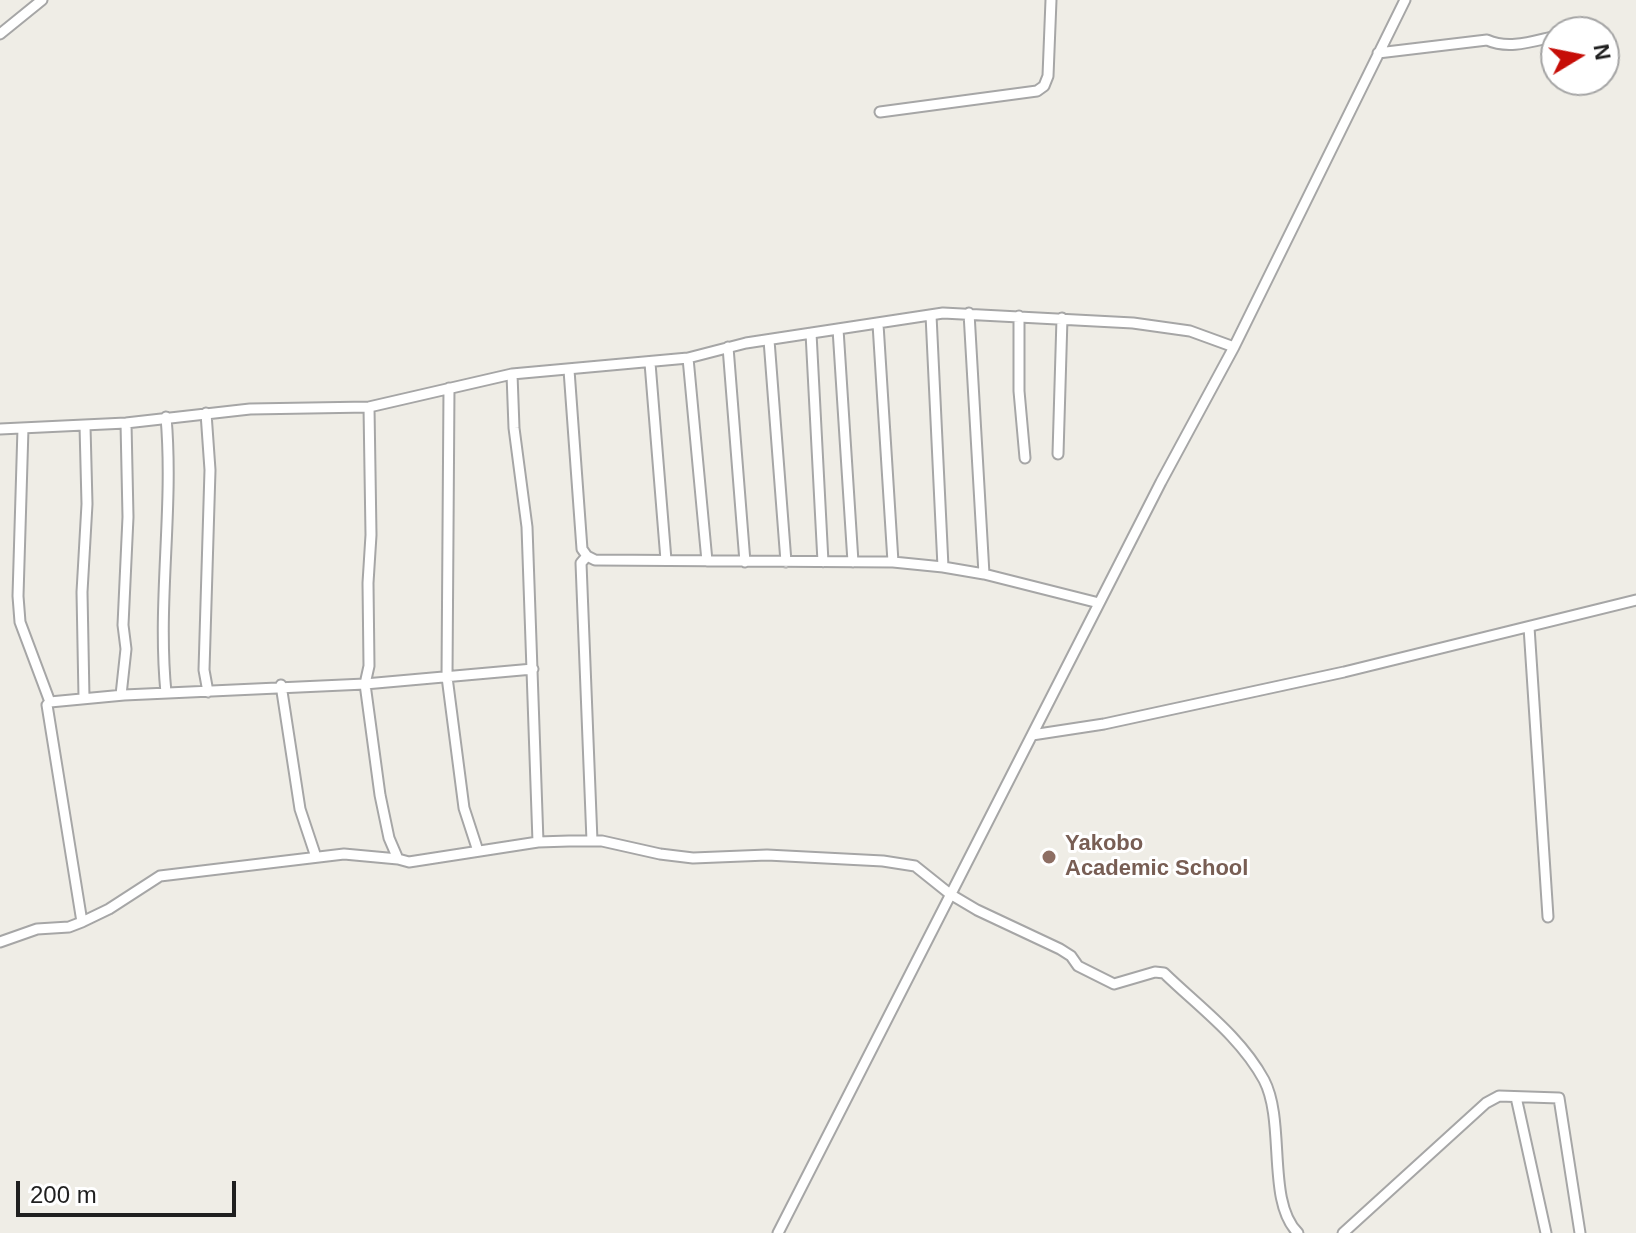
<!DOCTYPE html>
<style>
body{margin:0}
#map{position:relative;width:1636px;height:1233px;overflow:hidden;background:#efede6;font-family:Helvetica,sans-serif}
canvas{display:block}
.north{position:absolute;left:1540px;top:16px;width:80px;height:80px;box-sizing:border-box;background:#fff;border:2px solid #a5a5a5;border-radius:50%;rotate:80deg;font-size:22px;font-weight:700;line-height:32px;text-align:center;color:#1f1f1f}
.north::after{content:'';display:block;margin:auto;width:28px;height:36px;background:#c60e08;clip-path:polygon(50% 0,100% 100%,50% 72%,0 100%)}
.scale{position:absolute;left:16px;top:1181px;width:220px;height:36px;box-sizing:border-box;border:4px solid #1f1f1f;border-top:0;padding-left:10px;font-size:24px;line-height:28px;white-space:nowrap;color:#1f1f1f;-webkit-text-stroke:6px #fff;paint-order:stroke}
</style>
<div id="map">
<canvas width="1636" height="1233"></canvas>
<div class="north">N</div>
<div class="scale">200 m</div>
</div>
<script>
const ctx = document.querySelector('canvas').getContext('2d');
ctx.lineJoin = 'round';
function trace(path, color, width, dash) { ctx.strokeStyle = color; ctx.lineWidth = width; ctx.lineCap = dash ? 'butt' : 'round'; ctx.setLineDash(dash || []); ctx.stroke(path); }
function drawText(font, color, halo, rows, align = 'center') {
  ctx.font = font + ' Helvetica,sans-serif'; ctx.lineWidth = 6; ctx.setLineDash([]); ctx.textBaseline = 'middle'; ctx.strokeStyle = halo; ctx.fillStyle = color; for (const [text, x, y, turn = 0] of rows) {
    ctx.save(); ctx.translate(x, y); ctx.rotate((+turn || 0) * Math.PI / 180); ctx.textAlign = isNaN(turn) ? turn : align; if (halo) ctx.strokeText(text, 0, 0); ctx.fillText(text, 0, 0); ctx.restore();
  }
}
const minor = new Path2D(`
 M0 34 42 0
 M1378 53 1487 40C1509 50 1533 41 1556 36
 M880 112 1037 91 1044 86 1048 76 1051 0
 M969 313 984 574
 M931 315 943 567
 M1019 316V391L1025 458
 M878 324 893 562
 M838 329 853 562
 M811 333 823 562
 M769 340 786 562
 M728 347 745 562
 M688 358 707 561
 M650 363 666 560
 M569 370 582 549 587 556 595 560 893 562 943 567 984 574 1099 603
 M512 374 514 428 527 527 538 842
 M449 388 447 677 464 808 478 851
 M369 407 371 535 368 583 369 666 365 684 380 795 389 838 398 859
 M206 413 210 470 204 670 208 692
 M166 417C174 509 157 601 166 693
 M23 428 18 596 20 622 50 702 47 705 82 922
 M0 429 126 423 250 409 369 407 512 374 688 358 746 343 943 313 1133 323 1190 331 1234 347
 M1058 454 1062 318
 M587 556 581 563 592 841
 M1529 627 1548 917
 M281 685 300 809 316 857
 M121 695 126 649 123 625 128 517 126 423
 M84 698 82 592 87 504 85 426
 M50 702 124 695 365 684 533 669
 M1032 735 1104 724 1344 672 1636 600
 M0 942 37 929 69 927 82 922 109 909 160 876 344 854 398 859 409 862 538 842 569 841H602L660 854 693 858 767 855 883 861 915 866 950 894 977 910 1060 949 1071 956 1078 966 1114 984 1155 972 1164 973C1199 1007 1240 1036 1264 1080 1286 1122 1266 1202 1298 1233
 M1516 1097 1546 1233
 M778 1233 1161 482 1234 347 1405 0
 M1343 1233 1486 1103 1499 1096 1559 1098 1580 1233`);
trace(minor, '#a6a6a6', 13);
trace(minor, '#fff', 9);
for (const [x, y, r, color] of [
 [1049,857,8,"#8d6e63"]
]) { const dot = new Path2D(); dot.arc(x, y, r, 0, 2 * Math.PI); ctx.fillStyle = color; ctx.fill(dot); trace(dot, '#fff', 3); }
drawText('bold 22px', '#785e54', '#fff', [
 ["Yakobo",1065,844],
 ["Academic School",1065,869]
], 'left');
</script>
